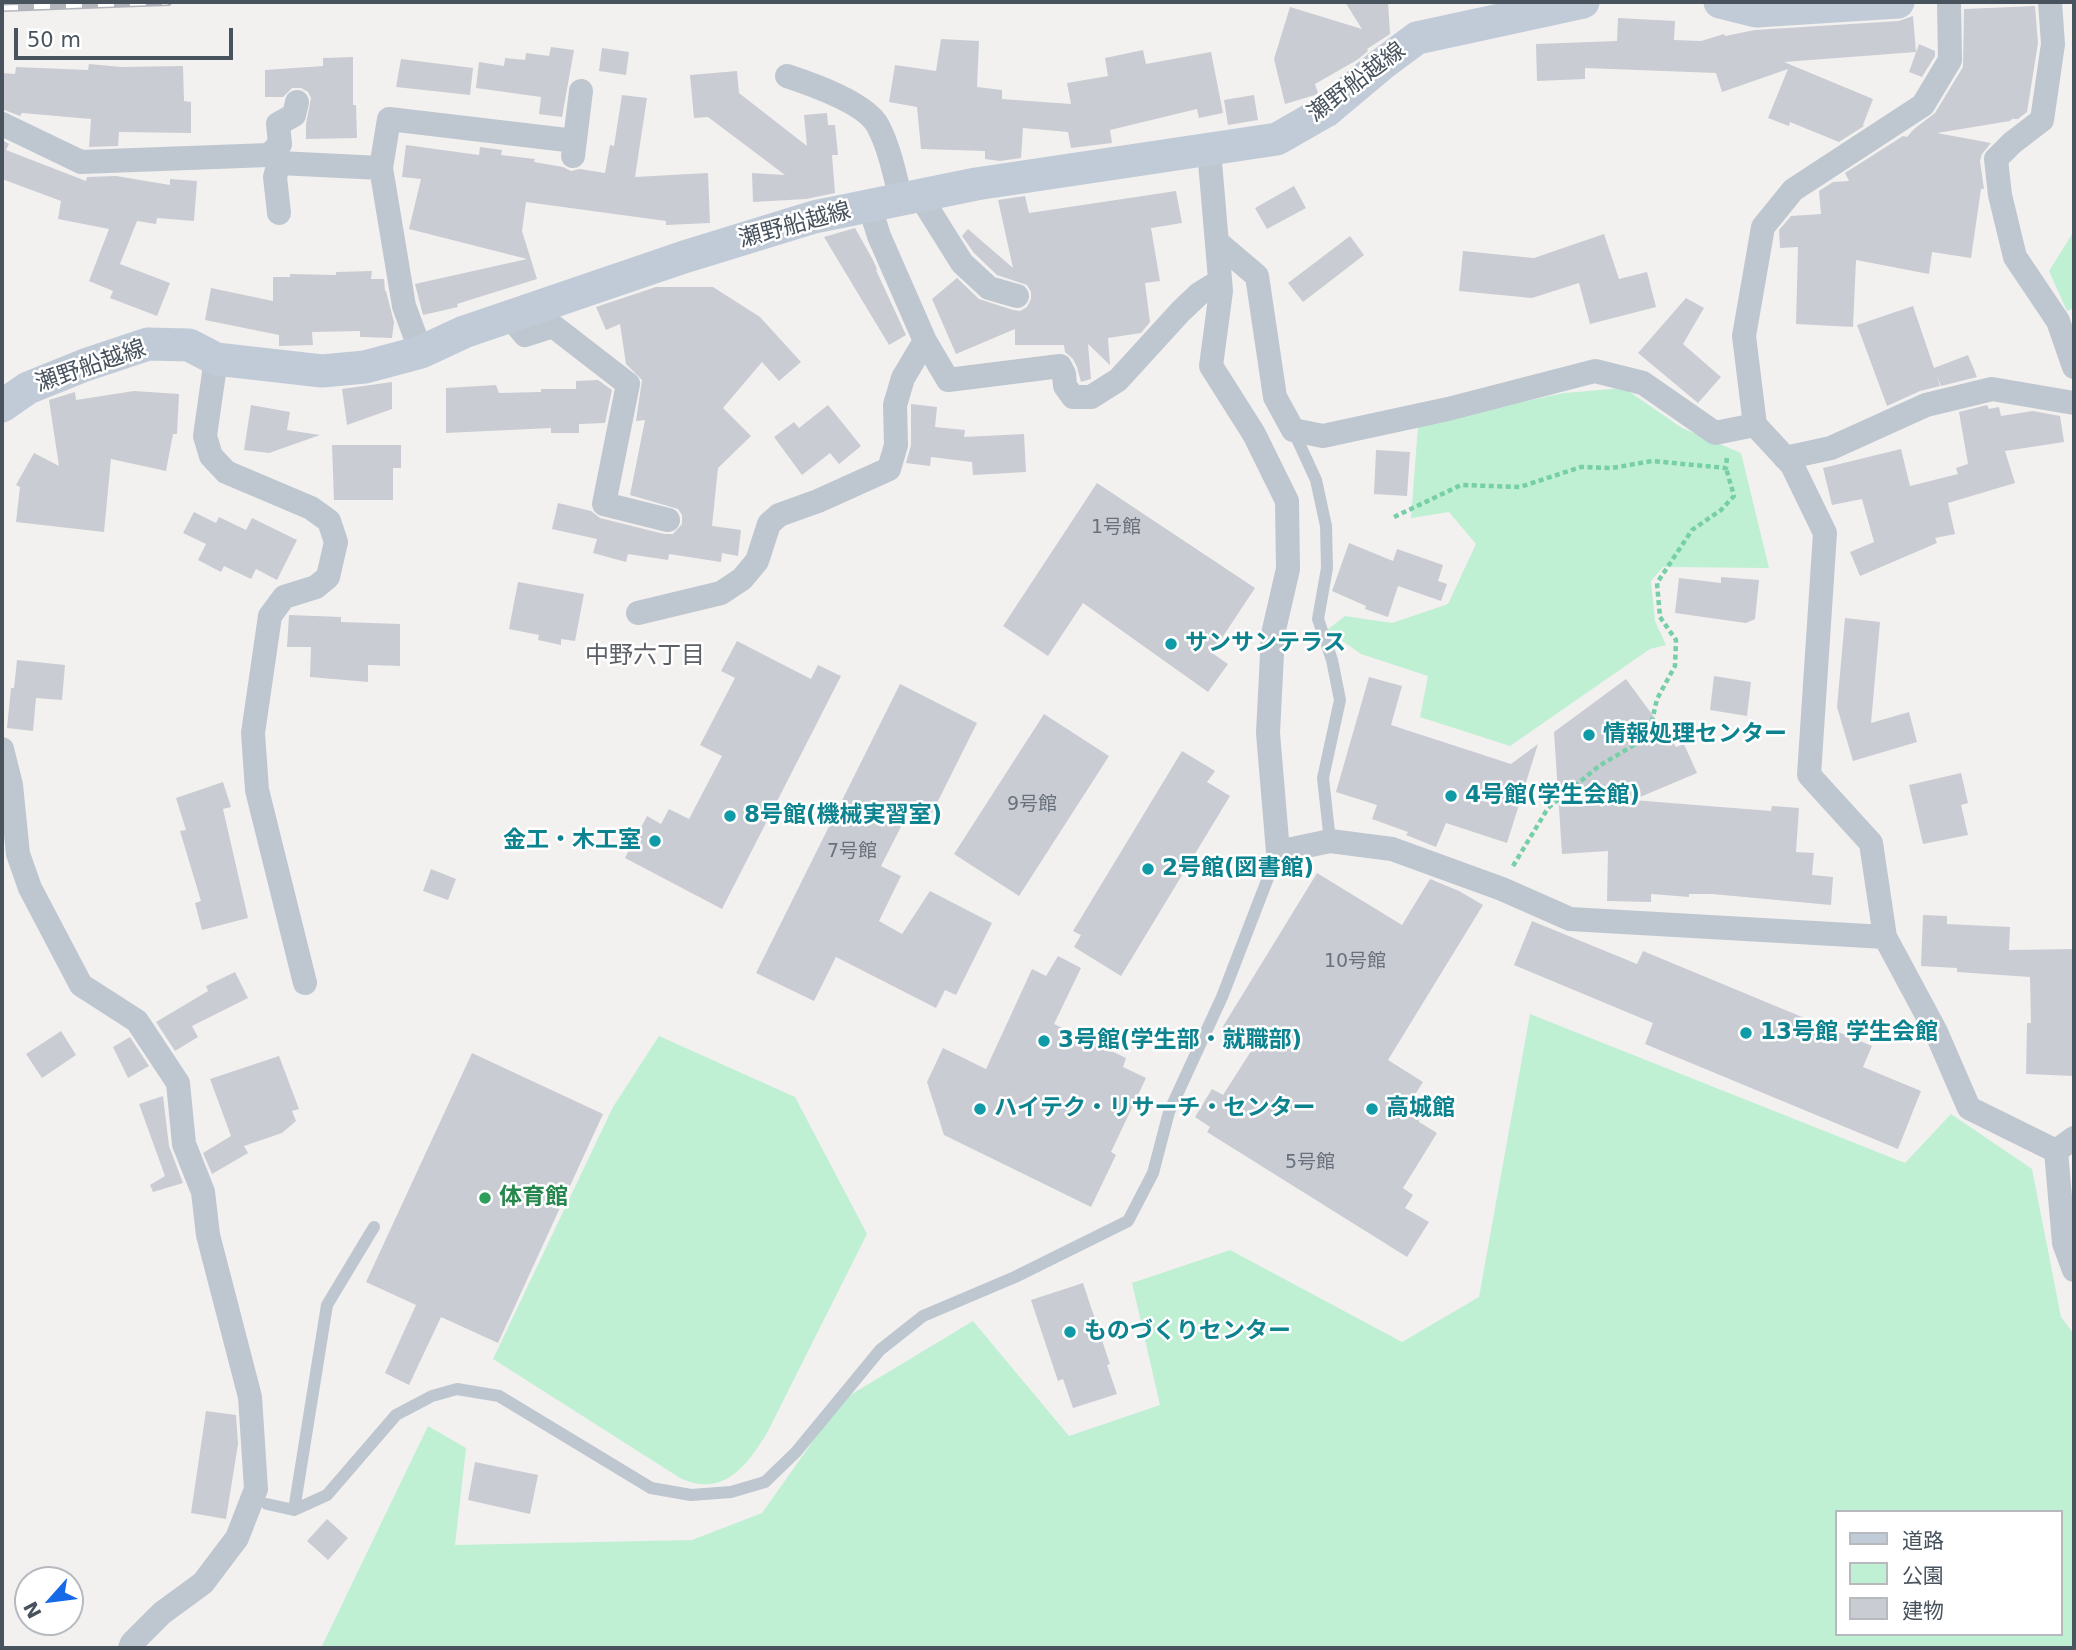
<!DOCTYPE html>
<meta charset="utf-8">
<style>
body{margin:0}
#map{position:relative;width:2076px;height:1650px;overflow:hidden;background:#f3f0f0;font-family:"DejaVu Sans","Noto Sans JP",sans-serif}
canvas{display:block}
.frame{position:absolute;inset:0;border:4px solid #48535e;pointer-events:none}
.legend{position:absolute;left:1835px;top:1510px;width:228px;height:126px;box-sizing:border-box;background:#fff;border:2px solid #b6babf;margin:0;padding:9px 12px;list-style:none;font-size:21px;color:#48535e}
.legend li{display:flex;align-items:center;gap:14px;height:35px}
.legend b{width:35px;border:2px solid #b6babf}
.north{position:absolute;left:14px;top:1566px;width:70px;height:70px;box-sizing:border-box;background:#fff;border:2px solid #b6babf;border-radius:50%;rotate:242deg;font-size:19px;font-weight:700;line-height:28px;text-align:center;color:#48535e}
.north::after{content:'';display:block;margin:auto;width:24px;height:32px;background:#176ae7;clip-path:polygon(50% 0,100% 100%,50% 72%,0 100%)}
.scale{position:absolute;left:14px;top:28px;width:219px;height:32px;box-sizing:border-box;border:4px solid #48535e;border-top:0;padding-left:9px;font-size:21px;line-height:24px;white-space:nowrap;color:#48535e;-webkit-text-stroke:5px #fff;paint-order:stroke}
</style>
<div id="map">
<canvas width="2076" height="1650"></canvas>
<div class="frame"></div>
<ul class="legend">
<li><b style="height:9px;background:#c1cbd7"></b>道路</li>
<li><b style="height:19px;background:#bff0d4"></b>公園</li>
<li><b style="height:19px;background:#caccd3"></b>建物</li>
</ul>
<div class="north">N</div>
<div class="scale">50 m</div>
</div>
<script>
const ctx = document.querySelector('canvas').getContext('2d');
ctx.lineJoin = 'round';
function paint(path, color) { ctx.fillStyle = color; ctx.fill(path, 'evenodd'); }
function trace(path, color, width, dash) { ctx.strokeStyle = color; ctx.lineWidth = width; ctx.lineCap = dash ? 'butt' : 'round'; ctx.setLineDash(dash || []); ctx.stroke(path); }
function drawText(font, color, halo, rows, align = 'center') {
  ctx.font = font + ' "DejaVu Sans","Noto Sans JP",sans-serif'; ctx.lineWidth = 5; ctx.setLineDash([]); ctx.textBaseline = 'middle'; ctx.strokeStyle = halo; ctx.fillStyle = color; for (const [text, x, y, turn = 0] of rows) {
    ctx.save(); ctx.translate(x, y); ctx.rotate((+turn || 0) * Math.PI / 180); ctx.textAlign = isNaN(turn) ? turn : align; if (halo) ctx.strokeText(text, 0, 0); ctx.fillText(text, 0, 0); ctx.restore();
  }
}
paint(new Path2D(`
 M2074 231V308L2067 311 2049 271Z
 M1624 388 1682 428 1741 453 1769 568 1663 567 1651 581 1655 621 1666 645 1650 649 1510 746 1420 717 1428 676 1361 654 1327 630 1345 616 1392 623 1448 604 1476 544 1449 512 1411 518 1418 426 1463 414 1564 393Z
 M1530 1014 1905 1163 1951 1114 2032 1169 2061 1317 2074 1334V1648H321L428 1426 466 1448 455 1545 692 1540 762 1513 842 1400 973 1321 1069 1436 1160 1405 1132 1283 1230 1250 1402 1342 1479 1297ZM1836 1512H2060V1634H1836Z
 M659 1036 795 1097 867 1234 767 1433C746 1467 723 1498 680 1478L493 1359 613 1107Z`), '#bff0d4');
paint(new Path2D(`
 M1345 2H1388L1390 34 1367 49 1368 51 1357 60 1315 84 1318 93 1315 95 1285 104 1274 59 1290 7 1362 29Z
 M2035 6 2038 43 2027 112 2018 119H2012L2010 121 1937 133 1991 143 1982 154 1980 161 1984 189H1981L1971 258 1932 252 1929 274 1856 260 1853 327 1796 324 1798 247 1780 248 1779 230 1791 216 1821 214 1819 191 1833 182 1849 181 1845 173 1903 136 1907 137 1914 129 1935 113 1963 67 1964 9Z
 M1913 16 1916 52 1784 62 1873 99 1863 125 1864 126 1839 142 1790 122 1789 126 1768 118 1788 69 1722 92 1716 73 1585 68V79L1537 81 1536 44 1617 41 1618 18 1675 21 1674 40 1701 41 1724 34 1725 36 1755 30 1899 21Z
 M941 39 979 41 977 87 1002 90V99L1071 104 1067 83 1108 76 1105 58 1143 50 1146 64 1211 52 1223 113 1199 118 1197 109 1110 130 1112 143 1071 148 1068 132 1023 128 1021 158 1000 161 985 159V151L921 149 917 107 889 102 895 65 936 71Z
 M1919 44 1935 51V56L1922 77 1909 72Z
 M551 47 574 50 562 117 539 114 541 97 476 88 479 62 504 66 505 58 525 60 526 53 549 56Z
 M602 48 629 52 626 75 599 71Z
 M353 57V105H356L357 138 306 139V124L311 98 308 92 301 88H292L283 97H265V70L323 66V58Z
 M401 59 473 68 470 95 396 87Z
 M89 64 122 67 183 66 184 101 191 102V133L119 132 118 146 89 147 91 119 22 113 20 116 2 109V73L15 74 16 67 88 70Z
 M737 71 739 93 807 146 804 115 827 113 828 125H835L838 155H832L835 193 806 199 753 202 752 173 785 175 708 117 694 118 690 75Z
 M622 95 647 98 635 177 708 173 710 223 666 225V221L526 202 522 231 537 279 457 304 458 307 423 315 415 284 527 259 409 229 421 179 402 177 406 145 479 155 480 147 502 150 501 155 535 159 534 162 563 167 571 171 580 169 605 173 610 145 614 146Z
 M1254 95 1258 120 1228 125 1224 100Z
 M2 140 9 144 6 150 86 181 87 177 116 176 170 185V179L197 181 194 221 157 218 156 224 137 221 120 264 170 283 157 316 110 298 113 291 89 281 109 229 58 219 61 201 2 179Z
 M1294 186 1306 208 1267 229 1255 208Z
 M1176 191 1182 223 1151 228 1160 281 1145 283 1150 322 1141 333 1108 338 1110 365 1088 344 1091 379 1081 382 1077 367 1073 359 1065 352 1064 345H1015V329L956 354 932 299 957 278 979 299 1013 310 1020 311 1027 307 1031 299V292L1027 285 997 275 974 253 962 236 968 229 1013 268 998 200 1025 196 1029 213Z
 M855 228 873 260 877 269 876 270 906 335 889 345 824 237Z
 M1604 234 1619 279 1647 272 1656 307 1590 324 1579 283 1532 298 1459 291 1463 251 1534 258Z
 M1350 236 1364 255 1303 302 1288 283Z
 M372 271 371 279H384L385 291H386L394 322 392 338 360 337V331L312 332 313 345 279 346V335L205 320 211 288 273 301V277H290V274L336 275V272Z
 M656 287H713L760 317 801 362 779 381 762 362 723 408 751 436 718 468 712 526 741 530 738 556 722 553 721 562 669 554 668 560 628 554 626 562 593 553 597 539 552 529 558 503 591 511 600 518 664 534H673L682 524V515L678 509 630 495 645 420 636 421 642 380 626 364 620 324 606 330 596 307Z
 M1686 298 1704 308 1683 344 1721 377 1698 403 1638 353Z
 M1913 306 1934 368 1968 355 1977 377 1941 386 1937 376 1940 386 1920 391 1887 406 1857 325Z
 M598 380 612 390 605 423 579 424V433H551V428L446 433V388L496 385 499 393 541 392V389H576V381Z
 M392 382V409L347 425 342 389Z
 M134 391 179 394 177 434H173L166 471 111 459 104 532 16 522 20 487 16 485 34 453 59 466 49 400 75 392 76 400Z
 M911 404 937 407 935 427 965 430 964 437 1024 434 1026 472 973 475 972 462 931 457 930 466 906 463 911 445Z
 M251 405 290 412 287 430 320 435 269 453 244 450Z
 M828 405 861 446 839 464 830 453 802 475 774 437 794 422 799 428Z
 M1987 405 1989 409 1999 407 2001 416 2033 411 2060 416 2064 442 2005 451 2015 483 1948 503 1955 534 1935 538 1937 543 1860 576 1850 552 1874 542 1862 499 1832 505 1823 468 1901 449 1910 486 1958 474 1956 468 1968 464 1959 412Z
 M332 445H401V468H393V500H334Z
 M1376 450 1410 452 1407 496 1374 494Z
 M1097 483 1255 588 1212 653 1228 664 1208 692 1083 603 1048 656 1003 626Z
 M194 512 216 523 219 517 246 530 252 518 297 540 277 580 256 569 251 579 224 566 221 572 198 560 206 544 183 533Z
 M1349 543 1393 561 1397 549 1443 565 1438 581 1447 584 1441 601 1398 586 1388 617 1365 609 1366 606 1332 591Z
 M1721 577 1759 580 1755 619 1746 623 1675 613 1679 578 1721 583Z
 M518 582 584 594 575 641 561 639V645L538 640 539 635 509 629Z
 M289 615 341 617V622L400 624V666L368 665V682L310 677 311 647H287Z
 M1845 618 1880 622 1871 723 1909 712 1917 742 1853 761 1837 707Z
 M737 641 811 679 818 665 841 676 722 909 625 858 647 816 661 824 669 809 689 819 722 756 700 745 735 678 721 671Z
 M17 660 65 665 62 700 36 698 33 731 7 728 11 688H14Z
 M1714 676 1751 682 1747 716 1710 710Z
 M1369 677 1402 686 1391 725 1511 764 1538 744 1507 843 1446 823 1436 847 1406 835 1408 832 1372 819 1377 805 1336 792Z
 M1626 679 1676 747 1684 744 1697 773 1633 800 1771 811 1772 806 1799 808 1796 852 1814 853 1812 875 1833 877 1831 905 1712 894H1689V897L1651 894V902L1607 901 1608 851 1562 854 1554 732Z
 M900 684 977 723 932 813 913 803 881 866 901 876 879 921 902 934 930 891 992 923 956 995 945 990 936 1008 836 957 814 1001 756 973Z
 M1044 714 1109 756 1019 896 954 854Z
 M1182 751 1215 771 1207 782 1230 796 1121 976 1074 947 1081 935 1073 931Z
 M1961 773 1968 803 1961 805 1968 835 1923 844 1909 785Z
 M223 782 231 807 223 809 248 918 202 930 195 903 201 901 180 831 186 830 176 798Z
 M431 869 456 879 448 900 423 891Z
 M1317 873 1402 925 1430 879 1459 891 1483 905 1388 1060 1423 1082 1414 1096 1419 1122 1437 1133 1403 1188 1413 1195 1405 1208 1429 1222 1407 1257 1207 1132 1210 1127 1195 1117 1212 1089 1223 1095 1253 1048 1222 1028Z
 M1923 915 1947 916V924L2010 927 2009 950 2074 949V1076L2026 1074 2027 1023H2031L2030 977 1957 972V968L1921 966Z
 M1532 921 1637 964 1643 951 1872 1046 1863 1067 1921 1091 1898 1149 1645 1044 1653 1023 1514 965Z
 M1058 956 1081 968 1054 1024 1126 1058 1123 1067 1146 1078 1111 1152 1116 1155 1091 1207 944 1135 927 1082 943 1048 986 1069 1032 969 1046 976Z
 M235 972 248 998 192 1026 198 1037 175 1051 156 1022 208 991 206 986Z
 M61 1031 76 1055 42 1078 26 1054Z
 M130 1037 149 1066 128 1078 113 1047Z
 M472 1053 603 1114 498 1343 441 1317 409 1385 385 1373 416 1305 366 1282Z
 M279 1056 299 1109 292 1111 296 1121 282 1133 244 1146 248 1153 212 1174 203 1153 231 1136 210 1079Z
 M163 1096 169 1146 183 1183 153 1192 150 1185 165 1176 139 1104Z
 M1083 1283 1110 1364 1107 1365 1117 1394 1073 1408 1063 1379 1058 1381 1031 1300Z
 M206 1411 236 1415 238 1444 226 1519 191 1513Z
 M475 1462 538 1475 530 1514 468 1500Z
 M327 1519 348 1538 328 1560 307 1541Z`), '#caccd3');
trace(new Path2D(`
 M1394 517 1461 485 1520 487 1581 467 1612 468 1652 461 1726 468 1727 456
 M1513 866 1548 808 1599 766 1639 742 1651 725 1657 699 1675 666 1676 640 1660 617 1657 583 1692 530 1721 510 1734 496 1726 468`), '#76cfa6', 4.5, [5, 3.5]);
trace(new Path2D(`
 M1293 430 1316 480 1326 526 1327 568 1318 619 1332 660 1340 700 1323 778 1330 841
 M374 1227 327 1305 294 1510 327 1495 396 1415 432 1396 457 1389 499 1396 651 1488 691 1495 731 1492 765 1482 796 1452 880 1350 923 1316 1015 1277 1128 1221 1153 1173 1169 1112 1222 997 1278 852
 M267 1504 294 1510`), '#bec7cf', 12);
trace(new Path2D(`
 M1949 2 1950 60 1923 105 1793 190 1763 227 1744 336 1755 425 1792 465 1825 533 1809 775 1871 843 1885 937 1936 1032 1969 1108 2056 1151 2064 1243 2074 1270
 M2050 2 2053 44 2042 120 2012 143 1996 159 2000 195 2015 257 2058 321 2074 367
 M787 76C811 84 866 103 878 126 890 149 895 176 901 200
 M2 124 81 162 269 155 279 163 381 168
 M1209 150 1221 291 1211 366 1254 434 1287 501 1288 569 1273 634 1268 733 1278 852 1330 841 1392 849 1502 889 1570 919 1885 937
 M269 155 280 144 278 124 294 115 297 102
 M573 156 581 91
 M920 196 962 263 989 288 1017 296
 M279 213 275 177 279 163
 M1217 242 1257 276 1275 397 1293 430 1323 436 1448 409 1595 371 1643 383 1715 433 1755 425
 M510 317 525 335 553 326 628 384 604 504 668 520
 M925 341 948 380 1060 366 1064 374 1065 386 1073 397H1091L1118 380 1181 311 1199 294 1220 281
 M421 352 404 306 381 168 389 119 575 141
 M216 359 205 436 211 456 226 472 311 508 329 521 336 542 328 577 316 587 284 597 270 616 253 733 257 790 305 983
 M1785 458 1831 448 1926 405 1992 389 2074 403
 M638 613 721 593 742 579 757 561 769 524 779 515 818 501 889 469 896 445 895 405 903 378 925 341 879 236 870 207
 M2 749 11 785 18 854 30 888 81 985 137 1021 178 1083 184 1144 203 1192 208 1235 250 1397 256 1489 237 1538 203 1583 162 1613 132 1643 130 1648
 M2056 1151 2074 1138`), '#bec7cf', 24);
trace(new Path2D(`
 M1720 2 1756 11 1898 2
 M2 406 28 388 85 365 148 344 189 345 216 359 322 371 365 367 421 352 464 332 684 257 814 217 976 184 1277 139 1326 111 1382 64 1417 38 1583 2`), '#c1cbd7', 33);
const rail = new Path2D(`
 M2 8 168 2`);
trace(rail, '#b2b5bb', 8);
trace(rail, '#fff', 5, [16]);
for (const [x, y, r, color] of [
 [1171,644,7,"#0f9aa8"],
 [1589,735,7,"#0f9aa8"],
 [1451,796,7,"#0f9aa8"],
 [730,816,7,"#0f9aa8"],
 [655,841,7,"#0f9aa8"],
 [1148,869,7,"#0f9aa8"],
 [1746,1033,7,"#0f9aa8"],
 [1044,1041,7,"#0f9aa8"],
 [980,1109,7,"#0f9aa8"],
 [1372,1109,7,"#0f9aa8"],
 [485,1198,7,"#2e9e5b"],
 [1070,1332,7,"#0f9aa8"]
]) { const dot = new Path2D(); dot.arc(x, y, r, 0, 2 * Math.PI); ctx.fillStyle = color; ctx.fill(dot); trace(dot, '#fff', 2.5); }
drawText('19px', '#68717b', null, [
 ["1号館",1116,528],
 ["9号館",1032,805],
 ["7号館",852,852],
 ["10号館",1355,962],
 ["5号館",1310,1163]
]);
drawText('23px', '#48535e', '#fff', [
 ["瀬野船越線",1357,83,-37],
 ["瀬野船越線",795,226,-15],
 ["瀬野船越線",91,367,-19]
]);
drawText('bold 23px', '#0d838f', '#fff', [
 ["サンサンテラス",1185,644],
 ["情報処理センター",1603,735],
 ["4号館(学生会館)",1465,796],
 ["8号館(機械実習室)",744,816],
 ["金工・木工室",641,841,"right"],
 ["2号館(図書館)",1162,869],
 ["13号館 学生会館",1760,1033],
 ["3号館(学生部・就職部)",1058,1041],
 ["ハイテク・リサーチ・センター",994,1109],
 ["高城館",1386,1109],
 ["ものづくりセンター",1084,1332]
], 'left');
drawText('bold 23px', '#27864d', '#fff', [
 ["体育館",499,1198]
], 'left');
drawText('24px', '#5d6066', '#fff', [
 ["中野六丁目",645,657]
]);
</script>
